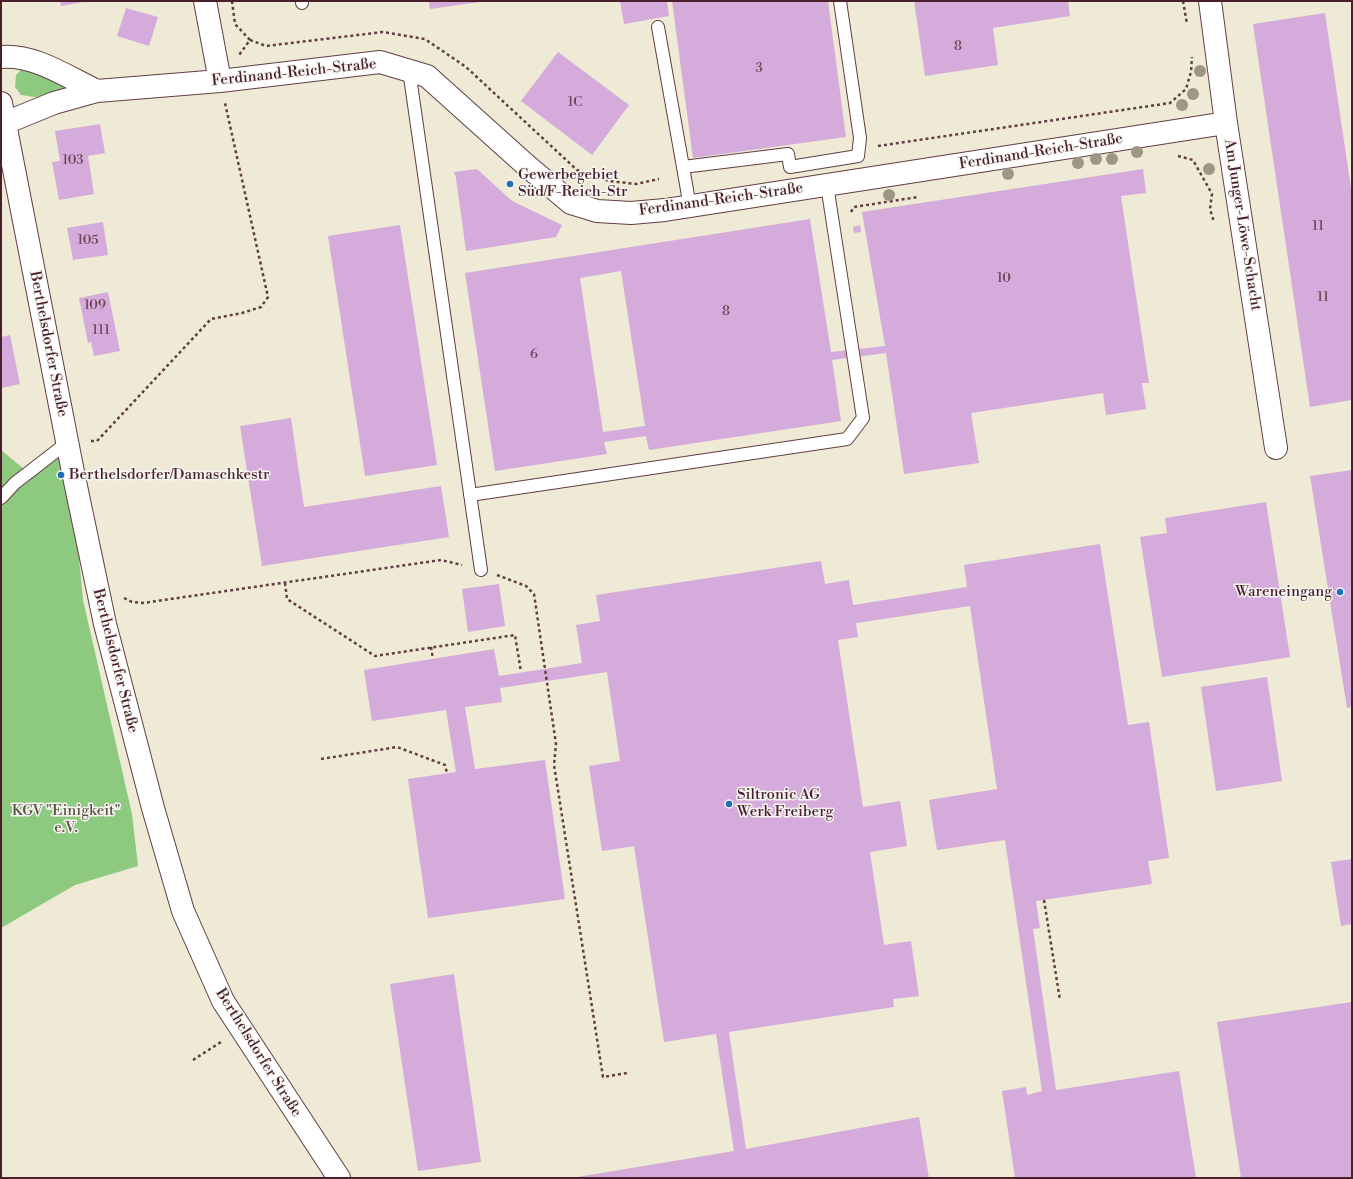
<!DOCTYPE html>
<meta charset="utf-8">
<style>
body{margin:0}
#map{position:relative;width:1353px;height:1179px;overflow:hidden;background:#eeead5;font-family:"Libre Bodoni",serif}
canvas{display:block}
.frame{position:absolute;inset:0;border:2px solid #4a1f2b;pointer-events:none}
</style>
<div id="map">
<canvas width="1353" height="1179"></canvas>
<div class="frame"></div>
</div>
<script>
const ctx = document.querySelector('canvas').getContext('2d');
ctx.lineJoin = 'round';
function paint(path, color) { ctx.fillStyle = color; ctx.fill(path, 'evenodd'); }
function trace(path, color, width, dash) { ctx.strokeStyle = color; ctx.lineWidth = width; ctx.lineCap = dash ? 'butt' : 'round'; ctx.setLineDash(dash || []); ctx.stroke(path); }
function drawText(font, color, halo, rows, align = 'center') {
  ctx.font = font + ' "Libre Bodoni",serif'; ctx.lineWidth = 3; ctx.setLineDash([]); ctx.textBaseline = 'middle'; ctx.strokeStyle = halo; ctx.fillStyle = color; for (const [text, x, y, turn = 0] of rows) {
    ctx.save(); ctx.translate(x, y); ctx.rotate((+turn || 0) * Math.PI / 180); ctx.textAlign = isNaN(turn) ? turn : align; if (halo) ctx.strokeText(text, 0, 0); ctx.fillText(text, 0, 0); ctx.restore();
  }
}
paint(new Path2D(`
 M21 70 48 76 81 90 35 97 21 95 15 87 16 75Z
 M68 442 83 600 132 814 138 866 75 885 1 928V450L24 469Z`), '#8dc97e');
paint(new Path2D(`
 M60 1H83V2L61 6Z
 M429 1H479L480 2 430 9Z
 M620 1H667L669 16 624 24Z
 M672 1H828L846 137 693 158Z
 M914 1H1068L1070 16 993 28 998 65 925 76Z
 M126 8 158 17 149 46 117 36Z
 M1325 13 1352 195V400L1310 407 1253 24Z
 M558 52 629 105 592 155 521 101Z
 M100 124 105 153 88 156 94 194 59 200 52 162 60 161 55 131Z
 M477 169 512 201 562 225 556 237 466 251 456 178 454 172Z
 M1143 169 1146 193 1121 196 1149 383H1142L1146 409 1106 415 1103 393 971 413 979 463 904 474 886 353 832 360 841 421 649 450 646 436 604 442 607 454 495 471 465 273 810 219 831 352 885 346 862 212ZM621 271 645 426 603 432 580 278Z
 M103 222 108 255 73 260 67 228Z
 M400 225 437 465 365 476 328 236Z
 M860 225 861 232 854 233 853 227Z
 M108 292 120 351 94 356 91 342 88 343 79 298Z
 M10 335 20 384 1 388V337Z
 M291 418 304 507 441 486 449 537 262 566 240 426Z
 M1352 470V707L1347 708 1310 476Z
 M1266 502 1290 657 1162 677 1140 537 1167 533 1165 518Z
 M1100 544 1128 725 1149 722 1169 858 1148 861 1152 884 1036 901 1040 928 1033 929 1056 1090 1179 1071 1196 1178H1015L1002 1091 1026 1087 1027 1095 1042 1091 1005 840 937 850 929 800 997 789 970 606 856 623 858 637 838 640 863 807 900 801 907 846 870 852 884 945 911 941 919 996 893 999 894 1007 729 1032 746 1149 919 1117 929 1178H571L734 1151 716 1034 664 1042 634 846 602 851 589 766 620 761 607 672 500 688 502 702 465 707 475 769 545 760 565 899 428 918 408 779 456 772 446 710 372 721 364 670 494 649 499 676 582 663 576 625 600 621 596 595 821 561 825 584 849 580 853 605 967 587 964 565Z
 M499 584 505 626 468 632 462 589Z
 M1267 677 1282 781 1216 791 1201 687Z
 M1352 859V924L1341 926 1331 862Z
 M454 974 481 1162 418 1171 390 984Z
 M1352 1002V1178H1241L1217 1022Z`), '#d4abda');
const lane = new Path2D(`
 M302 1V3
 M658 27 683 167 788 154 790 167 858 156 860 138 840 1
 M409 70 481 570
 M683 167 690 207
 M470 495 847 439 863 418 827 185
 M1 498 15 483 68 442`);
const street = new Path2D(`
 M205 1 220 81
 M1210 1 1226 123 1276 448
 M1 57C35 54 67 77 97 91
 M5 123 54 103 97 91 220 81 380 62 427 76 526 165 571 203 597 211 631 213 665 210 1226 123`);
const secondary = new Path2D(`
 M1 103 73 472 105 624 153 808 183 911 223 1001 339 1178`);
trace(lane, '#633d44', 14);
trace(street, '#633d44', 24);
trace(secondary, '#633d44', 24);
trace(new Path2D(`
 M232 1 235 24 250 40 239 55
 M1183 1 1187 24
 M250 40 266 46 383 32 425 39 466 67 577 170 609 181 636 184 659 179
 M878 146 1170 103 1186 89 1191 72 1192 57
 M1178 156 1193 160 1212 194 1210 209 1214 222
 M851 212 854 207 918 197
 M91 441H97L211 319 242 313 261 307 268 297 225 103
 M497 575 526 586 534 594 556 744 554 765 603 1077 627 1073
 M285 583 287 599 375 656 515 635 521 672
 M124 598 132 602 143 603 441 560 462 565
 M431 647 433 659
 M321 759 397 747 445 765 447 773
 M1044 900 1060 1000
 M193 1060 221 1042`), '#633d44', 2.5, [3, 3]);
trace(lane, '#fff', 12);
trace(street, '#fff', 22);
trace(secondary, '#fff', 22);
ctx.fillStyle = '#9f9685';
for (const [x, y] of [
 [1200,71],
 [1193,94],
 [1182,105],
 [1137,152],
 [1096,159],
 [1112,159],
 [1078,163],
 [1209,169],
 [1008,174],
 [889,195]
]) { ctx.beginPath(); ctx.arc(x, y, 6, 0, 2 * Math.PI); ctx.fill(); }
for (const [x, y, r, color] of [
 [510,184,4,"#1f6fb2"],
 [61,475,4,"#1f6fb2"],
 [1340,592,4,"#1f6fb2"],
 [729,804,4,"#1f6fb2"]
]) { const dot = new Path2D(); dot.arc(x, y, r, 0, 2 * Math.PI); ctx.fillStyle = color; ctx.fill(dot); trace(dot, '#f6f6f2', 1.5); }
drawText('13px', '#6c4257', null, [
 ["8",958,47],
 ["3",759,69],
 ["1C",575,103],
 ["103",73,161],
 ["11",1318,227],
 ["105",88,241],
 ["10",1004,279],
 ["11",1323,298],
 ["109",95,306],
 ["8",726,312],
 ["111",101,331],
 ["6",534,355]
]);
drawText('15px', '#4a1f2b', '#f6f6f2', [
 ["Ferdinand-Reich-Straße",294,73,-6],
 ["Ferdinand-Reich-Straße",1041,152,-9],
 ["Ferdinand-Reich-Straße",721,200,-8],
 ["Am Junger-Löwe-Schacht",1242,225,81],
 ["Berthelsdorfer Straße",48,344,79],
 ["Berthelsdorfer Straße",115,661,76],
 ["Berthelsdorfer Straße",258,1053,58]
]);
drawText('15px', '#4a1f2b', '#f6f6f2', [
 ["Gewerbegebiet",518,175],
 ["Süd/F-Reich-Str",518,192],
 ["Berthelsdorfer/Damaschkestr",69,475],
 ["Wareneingang",1332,592,"right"],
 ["Siltronic AG",737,795],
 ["Werk Freiberg",737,812]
], 'left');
drawText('15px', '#5e5244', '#f6f6f2', [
 ["KGV \"Einigkeit\"",66,811],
 ["e.V.",66,828]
]);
</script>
